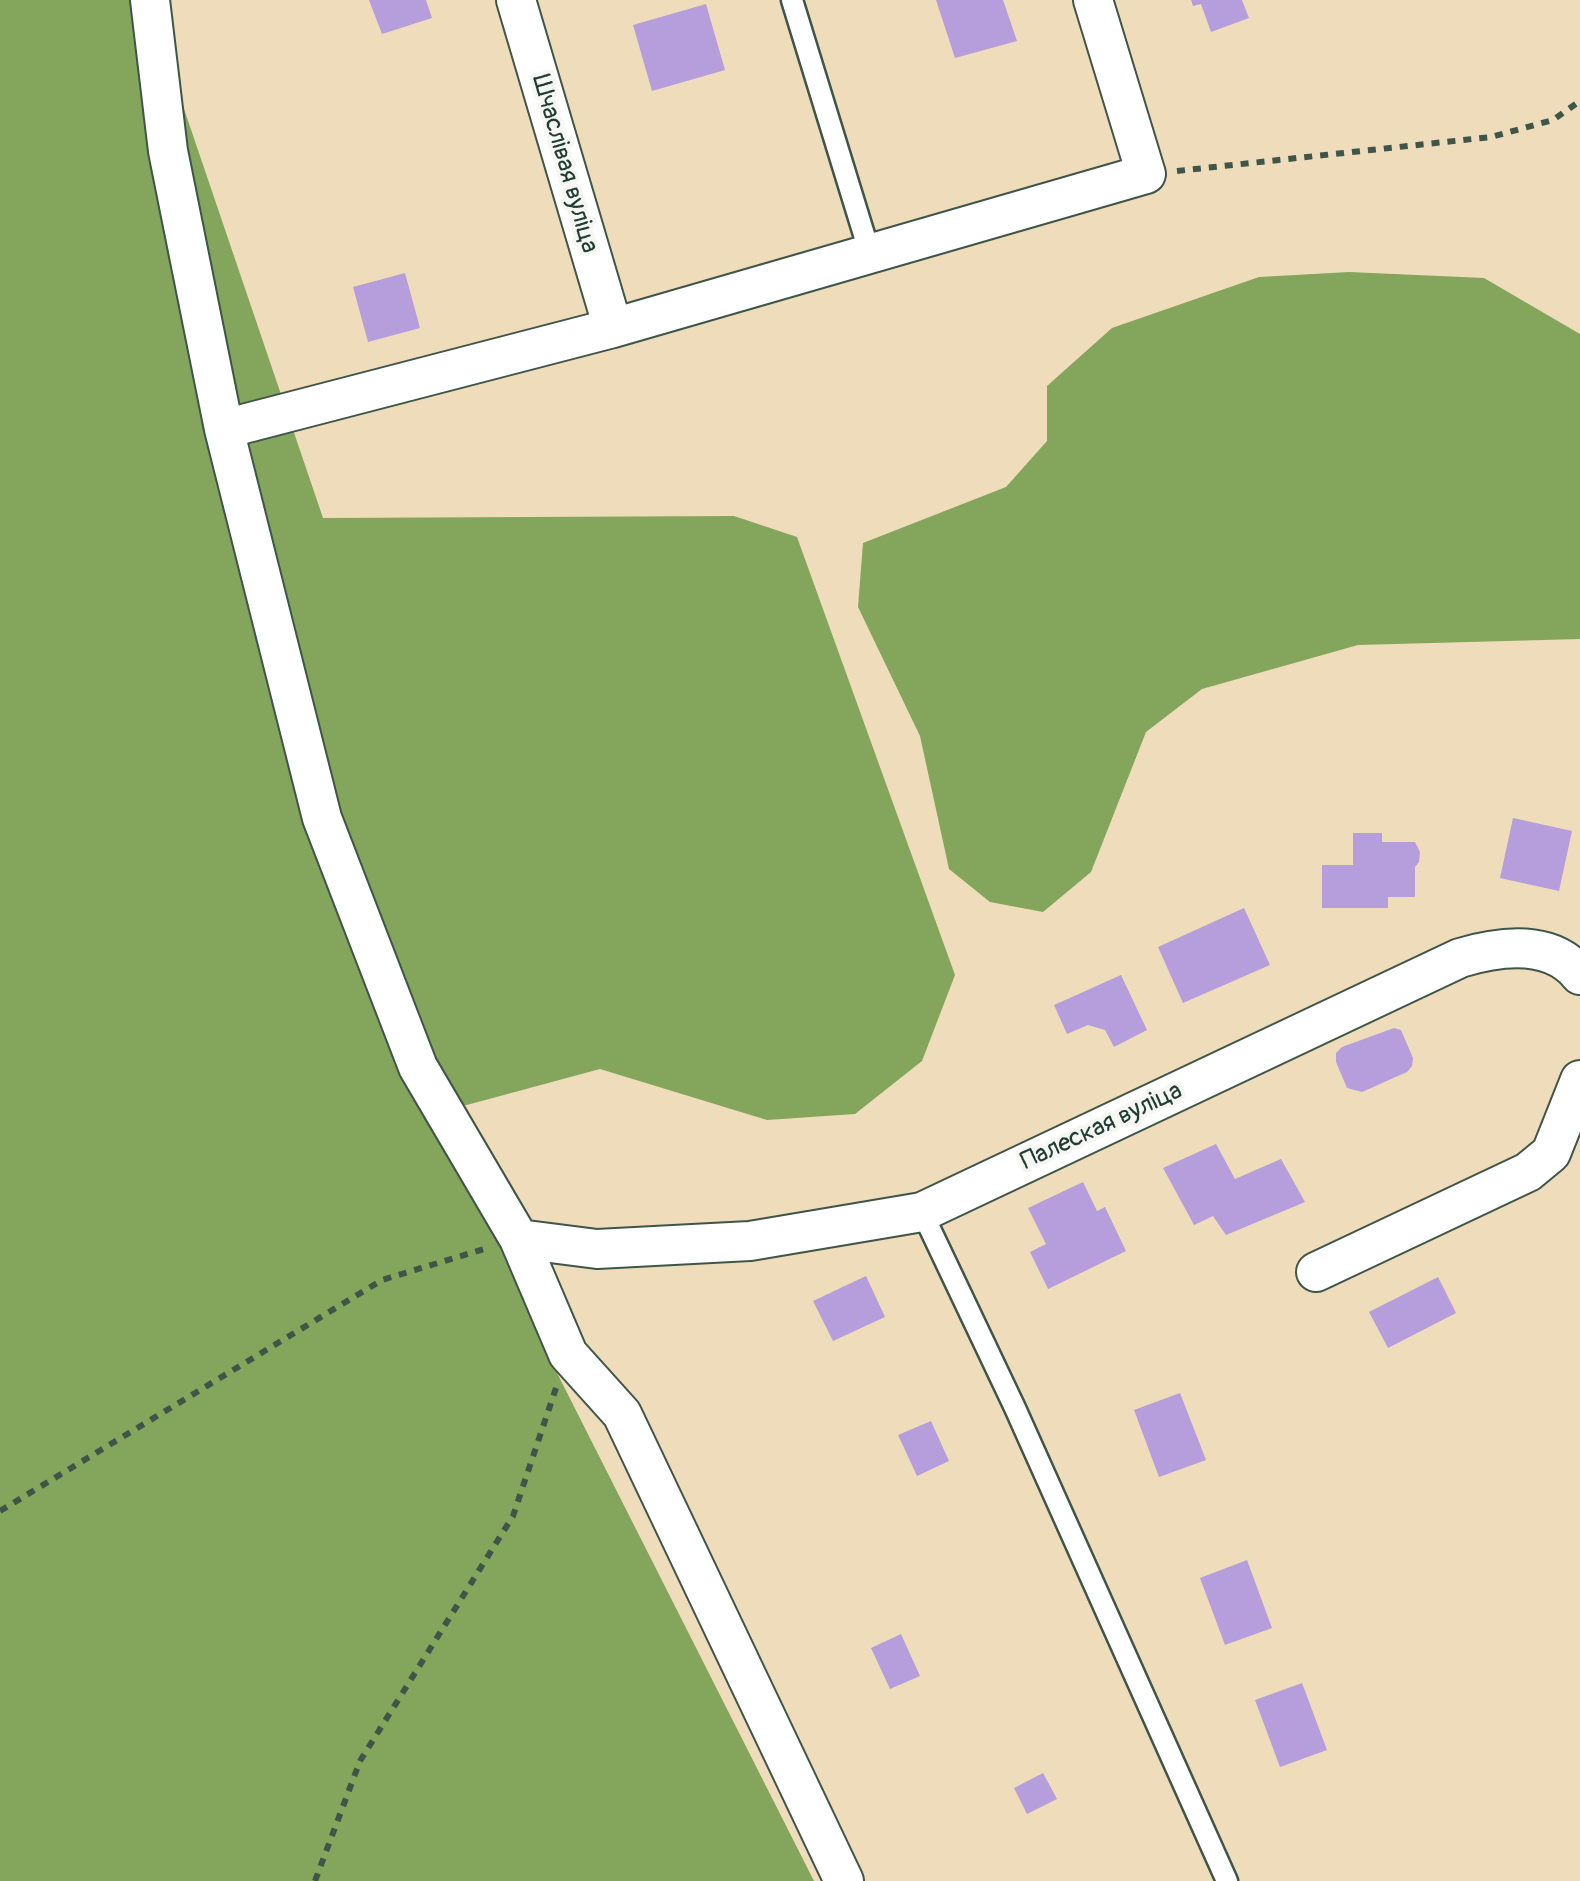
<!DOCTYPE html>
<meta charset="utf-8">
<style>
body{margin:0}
canvas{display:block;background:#efdcba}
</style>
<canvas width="1580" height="1881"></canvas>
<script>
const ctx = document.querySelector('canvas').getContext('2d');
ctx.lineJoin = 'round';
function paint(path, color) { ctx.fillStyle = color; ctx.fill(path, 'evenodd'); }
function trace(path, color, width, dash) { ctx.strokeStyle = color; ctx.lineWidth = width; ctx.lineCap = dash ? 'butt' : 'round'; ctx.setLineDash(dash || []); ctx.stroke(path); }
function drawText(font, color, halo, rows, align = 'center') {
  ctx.font = font + ' Pangolin,sans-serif'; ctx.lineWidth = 8; ctx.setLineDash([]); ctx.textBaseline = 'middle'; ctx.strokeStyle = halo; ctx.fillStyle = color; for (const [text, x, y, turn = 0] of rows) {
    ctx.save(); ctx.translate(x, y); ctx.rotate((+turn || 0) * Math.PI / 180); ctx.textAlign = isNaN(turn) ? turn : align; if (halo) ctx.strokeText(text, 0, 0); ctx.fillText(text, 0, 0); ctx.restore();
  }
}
paint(new Path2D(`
 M0 0H147L323 518 734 516 797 537 955 975 922 1061 855 1114 767 1120 600 1069 452 1109 519 1239 554 1367 814 1881H0Z
 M1349 272 1484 278 1580 334V639L1358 645 1202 689 1146 732 1091 872 1043 912 990 902 949 869 920 736 858 607 863 543 1006 487 1047 441V386L1112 328 1259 277Z`), '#83a65c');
paint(new Path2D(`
 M369 0H426L432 18 382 34Z
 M936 0H1003L1017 41 955 58Z
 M1191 0H1242L1249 18 1211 32 1201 4 1193 6Z
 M706 4 725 70 652 91 633 25Z
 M405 273 420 328 368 342 353 287Z
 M1513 818 1572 831 1559 891 1500 878Z
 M1353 833H1382V842H1415L1420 852 1419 862 1415 867V897H1388V908H1322V865H1353Z
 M1244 908 1270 965 1183 1003 1158 947Z
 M1121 975 1147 1030 1114 1047 1105 1030 1088 1025 1067 1034 1054 1005Z
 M1394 1028 1401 1030 1413 1058 1412 1066 1407 1072 1362 1092 1347 1088 1336 1062V1053L1342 1047Z
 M1216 1144 1235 1179 1281 1159 1305 1202 1226 1235 1213 1216 1194 1225 1163 1168Z
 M1083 1182 1097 1211 1105 1207 1126 1251 1048 1289 1030 1252 1046 1244 1028 1208Z
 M866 1276 885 1317 833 1341 813 1301Z
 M1438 1277 1456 1313 1388 1348 1369 1312Z
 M1180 1393 1206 1460 1159 1477 1134 1410Z
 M931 1421 949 1461 917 1476 898 1435Z
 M1247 1560 1272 1628 1225 1645 1200 1578Z
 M901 1634 920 1676 890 1689 871 1648Z
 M1302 1683 1327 1750 1280 1767 1255 1700Z
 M1043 1773 1057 1799 1027 1814 1014 1788Z`), '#b59edb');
const service = new Path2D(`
 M792 0 870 254
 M922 1212 1015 1408 1227 1881`);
const minor = new Path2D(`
 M150 0 168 151 224 429 322 818 418 1067 519 1239 568 1354 622 1414 844 1881
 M516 0 613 328
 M224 429 613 328 1146 174 1093 0
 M519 1239 597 1249 750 1241 922 1212 1460 958C1500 946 1551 939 1580 975
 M1316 1272 1528 1172 1551 1153 1580 1080`);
trace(service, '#3e5548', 25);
trace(minor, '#3e5548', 42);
trace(new Path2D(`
 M1177 171 1491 137 1553 120 1580 101
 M0 1511 382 1280 484 1249
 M315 1881 360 1761 513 1516 556 1388`), '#3e5548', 6, [8, 8]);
trace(service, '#fff', 20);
trace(minor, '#fff', 38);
drawText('25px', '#1f3d34', '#f6f6f2', [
 ["Шчаслівая вуліца",564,164,74],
 ["Палеская вуліца",1102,1127,-25]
]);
</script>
